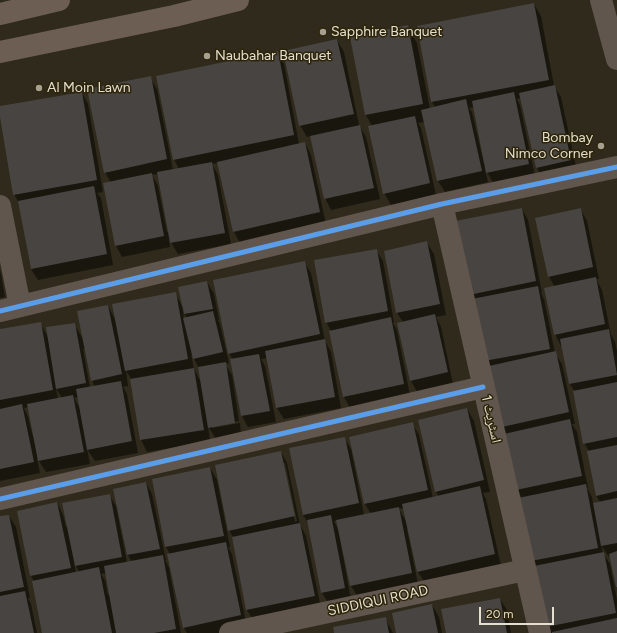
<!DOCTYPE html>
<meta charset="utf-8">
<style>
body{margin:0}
#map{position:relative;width:617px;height:633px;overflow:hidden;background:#2f2a1b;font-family:Figtree,sans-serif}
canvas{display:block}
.scale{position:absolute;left:479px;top:607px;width:75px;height:18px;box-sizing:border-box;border:2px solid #e4dfcf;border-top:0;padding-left:5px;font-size:12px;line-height:14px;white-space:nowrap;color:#e4dfcf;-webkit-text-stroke:3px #2d2409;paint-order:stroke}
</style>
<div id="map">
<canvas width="617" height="633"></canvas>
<div class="scale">20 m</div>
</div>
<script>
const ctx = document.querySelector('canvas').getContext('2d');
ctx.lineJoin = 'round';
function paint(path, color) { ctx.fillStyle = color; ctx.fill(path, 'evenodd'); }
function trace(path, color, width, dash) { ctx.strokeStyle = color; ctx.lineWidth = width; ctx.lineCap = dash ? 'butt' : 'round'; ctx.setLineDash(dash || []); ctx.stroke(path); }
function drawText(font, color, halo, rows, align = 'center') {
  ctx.font = font + ' Figtree,"Noto Naskh Arabic",sans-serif'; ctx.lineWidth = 3; ctx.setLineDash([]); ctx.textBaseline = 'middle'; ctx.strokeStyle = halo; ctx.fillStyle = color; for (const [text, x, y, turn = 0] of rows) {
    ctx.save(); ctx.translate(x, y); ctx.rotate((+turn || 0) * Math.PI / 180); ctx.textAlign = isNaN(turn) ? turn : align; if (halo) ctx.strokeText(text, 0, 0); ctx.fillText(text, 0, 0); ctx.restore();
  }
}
paint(new Path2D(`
 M534 4 541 16 554 86 561 97 577 171 543 179 537 168 521 98 517 99 520 105 535 176 494 184 485 169 488 182 445 192 438 181 425 122 418 123 421 128 436 195 391 205 384 193 372 126 366 115 351 37 407 26 417 43 430 109 435 107 432 102 418 26ZM474 107 486 164H484L472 112 469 108Z
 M337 40 344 52 359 125 366 137 380 199 331 210 325 198 311 136 307 137 300 125Z
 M277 52 284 64 299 144 305 143 311 155 326 224 240 243 234 232 218 163 212 164 218 175 231 244 178 254 169 239 170 247 122 257 116 246 111 183 105 172 150 78 157 89 173 170 179 169 174 159ZM158 174 169 231 167 232 158 186 152 175Z
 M82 93 88 104 103 192 97 193 101 198 113 265 38 280 31 269 19 203 14 194 0 107Z
 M522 209 528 220 542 293H541L544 299 555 353 562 364 575 424H572L577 432 588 488H587L592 497 593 504 600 502 596 495 589 451 584 443 575 392 570 384 563 346H561L555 334V287L549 277 581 210 587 221 599 279H596L602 290 611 335 615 342 617 351V585L611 557H609L601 545 603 553 610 564 617 600V633H550L535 567 522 498 517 490 507 434 503 427 470 294Z
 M427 243 434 254 446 315 436 317 441 327 453 384 417 392 411 381 403 322 397 313 385 252Z
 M376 250 383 261 394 322 393 323 397 330 410 395 350 408 344 397 331 331 326 322Z
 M304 262 311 273 325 341 331 352 341 408 284 419 277 408 268 358 261 359 265 366 276 422 248 427 242 416 233 360 229 353Z
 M0 269 5 297 0 298Z
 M207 282 214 294 219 320H218L220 324 229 363 225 364 232 375 239 421 212 426V428L240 423 241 435 216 439 208 426 210 441 147 452 141 440 131 379 126 370 128 386 123 387 127 394 138 453 95 461 87 449 90 464 46 472 37 458 40 473 0 481V330L40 323 48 337 74 324 83 339 108 306 116 321 175 293 182 306ZM183 312 187 318 184 319ZM83 349H85L92 380 95 387 90 388ZM191 354 199 368 201 382 194 369ZM56 388 62 398 58 399ZM79 397 81 410 74 398ZM29 407 35 437H33L28 417 24 408Z
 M467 409 474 421 490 492 483 493 486 499 501 566 425 583 418 572 409 529H407L418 584 358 597 351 586 341 539H340L351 600 329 604 322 593 308 523 303 515 344 438 351 449 364 515 371 514 365 504 412 423 419 435 433 498 439 497 436 492ZM404 508 407 523 399 509ZM338 520 339 531 334 521Z
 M281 452 287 463 300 525 306 536 321 608 254 621 247 610 233 537 229 530ZM283 463H285L297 521 295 522Z
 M210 468 217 480 230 547H228L232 554 247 627 218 633H187L184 628 170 554 166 547 153 480Z
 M146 483 152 494 166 560H165L169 568 181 633H43L34 581 31 576 18 511 57 503 63 515 66 527 109 495 116 506 127 563 132 562 128 555 115 490ZM74 562 79 572 76 573ZM106 573 110 594 108 595 105 580 101 574Z
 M9 516 16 527 30 598H28L31 604 37 633H0V518Z
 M500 599 507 610 511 633H447Z
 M432 605 439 617 442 633H397Z
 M385 618 393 633H335Z`), '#0007');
paint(new Path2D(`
 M534 3 549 80 431 102 417 26Z
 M408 25 423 104 365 115 350 37Z
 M337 39 354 114 299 126 283 51Z
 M278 51 294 135 173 160 156 76Z
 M151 76 167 159 104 173 87 89Z
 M555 85 571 160 536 168 519 93Z
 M82 92 97 180 13 195 0 117V106Z
 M514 92 529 164 486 173 472 101Z
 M466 99 482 171 437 181 421 110Z
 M415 116 430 183 383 194 368 126Z
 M360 125 374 188 324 199 310 136Z
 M305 142 320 212 233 232 217 162Z
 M212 162 225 233 170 243 157 172Z
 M152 173 164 236 115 246 103 183Z
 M94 186 107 254 31 269 18 201Z
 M522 208 536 281 469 295 455 221Z
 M581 208 593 267 548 277 535 218Z
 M427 241 440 304 396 313 384 251Z
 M377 249 388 311 325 323 314 260Z
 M305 261 320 334 228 354 213 280Z
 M596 277 605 324 554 335 544 288Z
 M207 281 213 309 184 314 178 287Z
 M538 286 550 349 484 361 472 299Z
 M176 292 188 359 125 371 112 304Z
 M108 305 122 374 91 381 77 311Z
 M213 311 223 352 193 359 183 318Z
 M435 314 448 372 410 381 397 323Z
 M391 317 404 384 343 397 329 331Z
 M41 322 53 390 0 400V329Z
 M75 323 86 383 56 389 46 327Z
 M609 329 617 375 569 384 560 339Z
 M325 339 335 397 276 408 265 351Z
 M556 351 569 412 502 427 489 366Z
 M259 354 270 411 241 416 230 359Z
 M226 362 235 423 208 428 198 367Z
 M194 368 204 430 140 440 130 379Z
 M121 381 132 441 87 450 76 389Z
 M617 382V437L583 444 573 391Z
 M73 395 84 452 38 461 27 404Z
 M22 404 34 462 0 469V409Z
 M467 408 484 480 435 492 418 420Z
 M570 419 582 476 516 490 504 434Z
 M413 422 428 490 364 504 349 437Z
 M345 437 359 503 303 515 289 448Z
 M617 445V491L596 496 587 451Z
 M281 451 295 516 228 531 215 465Z
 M210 467 224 536 165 547 152 479Z
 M146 482 160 549 127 555 113 489Z
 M586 484 598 548 531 561 518 498Z
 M480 486 495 554 417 572 402 504Z
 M110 494 122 557 75 566 62 503Z
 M617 498V543L601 546 593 503Z
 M57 502 71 568 30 576 17 511Z
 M399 507 412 573 350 586 336 520Z
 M9 515 24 587 0 592V516Z
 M331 515 345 588 321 593 307 520Z
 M300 523 315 596 246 610 232 537Z
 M226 542 241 615 183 628 167 554Z
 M617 551V587H616L609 554Z
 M604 552 616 613 546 627 534 566Z
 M163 555 176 629 154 633H116L104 566Z
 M99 567 112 633H42L32 581Z
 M25 591 34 633H0V596Z
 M500 598 507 633H446L441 609Z
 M432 604 438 633H396L392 613Z
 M386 617 389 633H334L333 627Z
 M617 618V633H552V632Z`), '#484441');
trace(new Path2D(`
 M442 204 540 633
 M0 206 20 306
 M0 311 442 204 617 167
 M0 499 483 387
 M230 633 525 570`), '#61564d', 22);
trace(new Path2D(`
 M601 0 617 59`), '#61564d', 22);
trace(new Path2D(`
 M0 14 59 0
 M0 52 174 16 238 0`), '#6c5e53', 22);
trace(new Path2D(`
 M0 311 442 204 617 167
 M0 499 483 387`), '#5a9eea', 5);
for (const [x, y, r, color] of [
 [323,32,4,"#a5a090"],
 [207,56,4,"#a5a090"],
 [39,88,4,"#a5a090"],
 [601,146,4,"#a5a090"]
]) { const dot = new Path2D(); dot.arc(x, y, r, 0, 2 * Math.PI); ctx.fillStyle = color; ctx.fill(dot); trace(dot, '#2d2409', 1.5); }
drawText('14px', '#e4dfcf', '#2d2409', [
 ["Sapphire Banquet",331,32],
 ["Naubahar Banquet",215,56],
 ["Al Moin Lawn",47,88],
 ["Bombay",593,138,"right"],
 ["Nimco Corner",593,154,"right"]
], 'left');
drawText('14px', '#e4dfcf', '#2d2409', [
 ["اسٹریٹ 1",491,419,77],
 ["SIDDIQUI ROAD",378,601,-12]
]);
</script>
